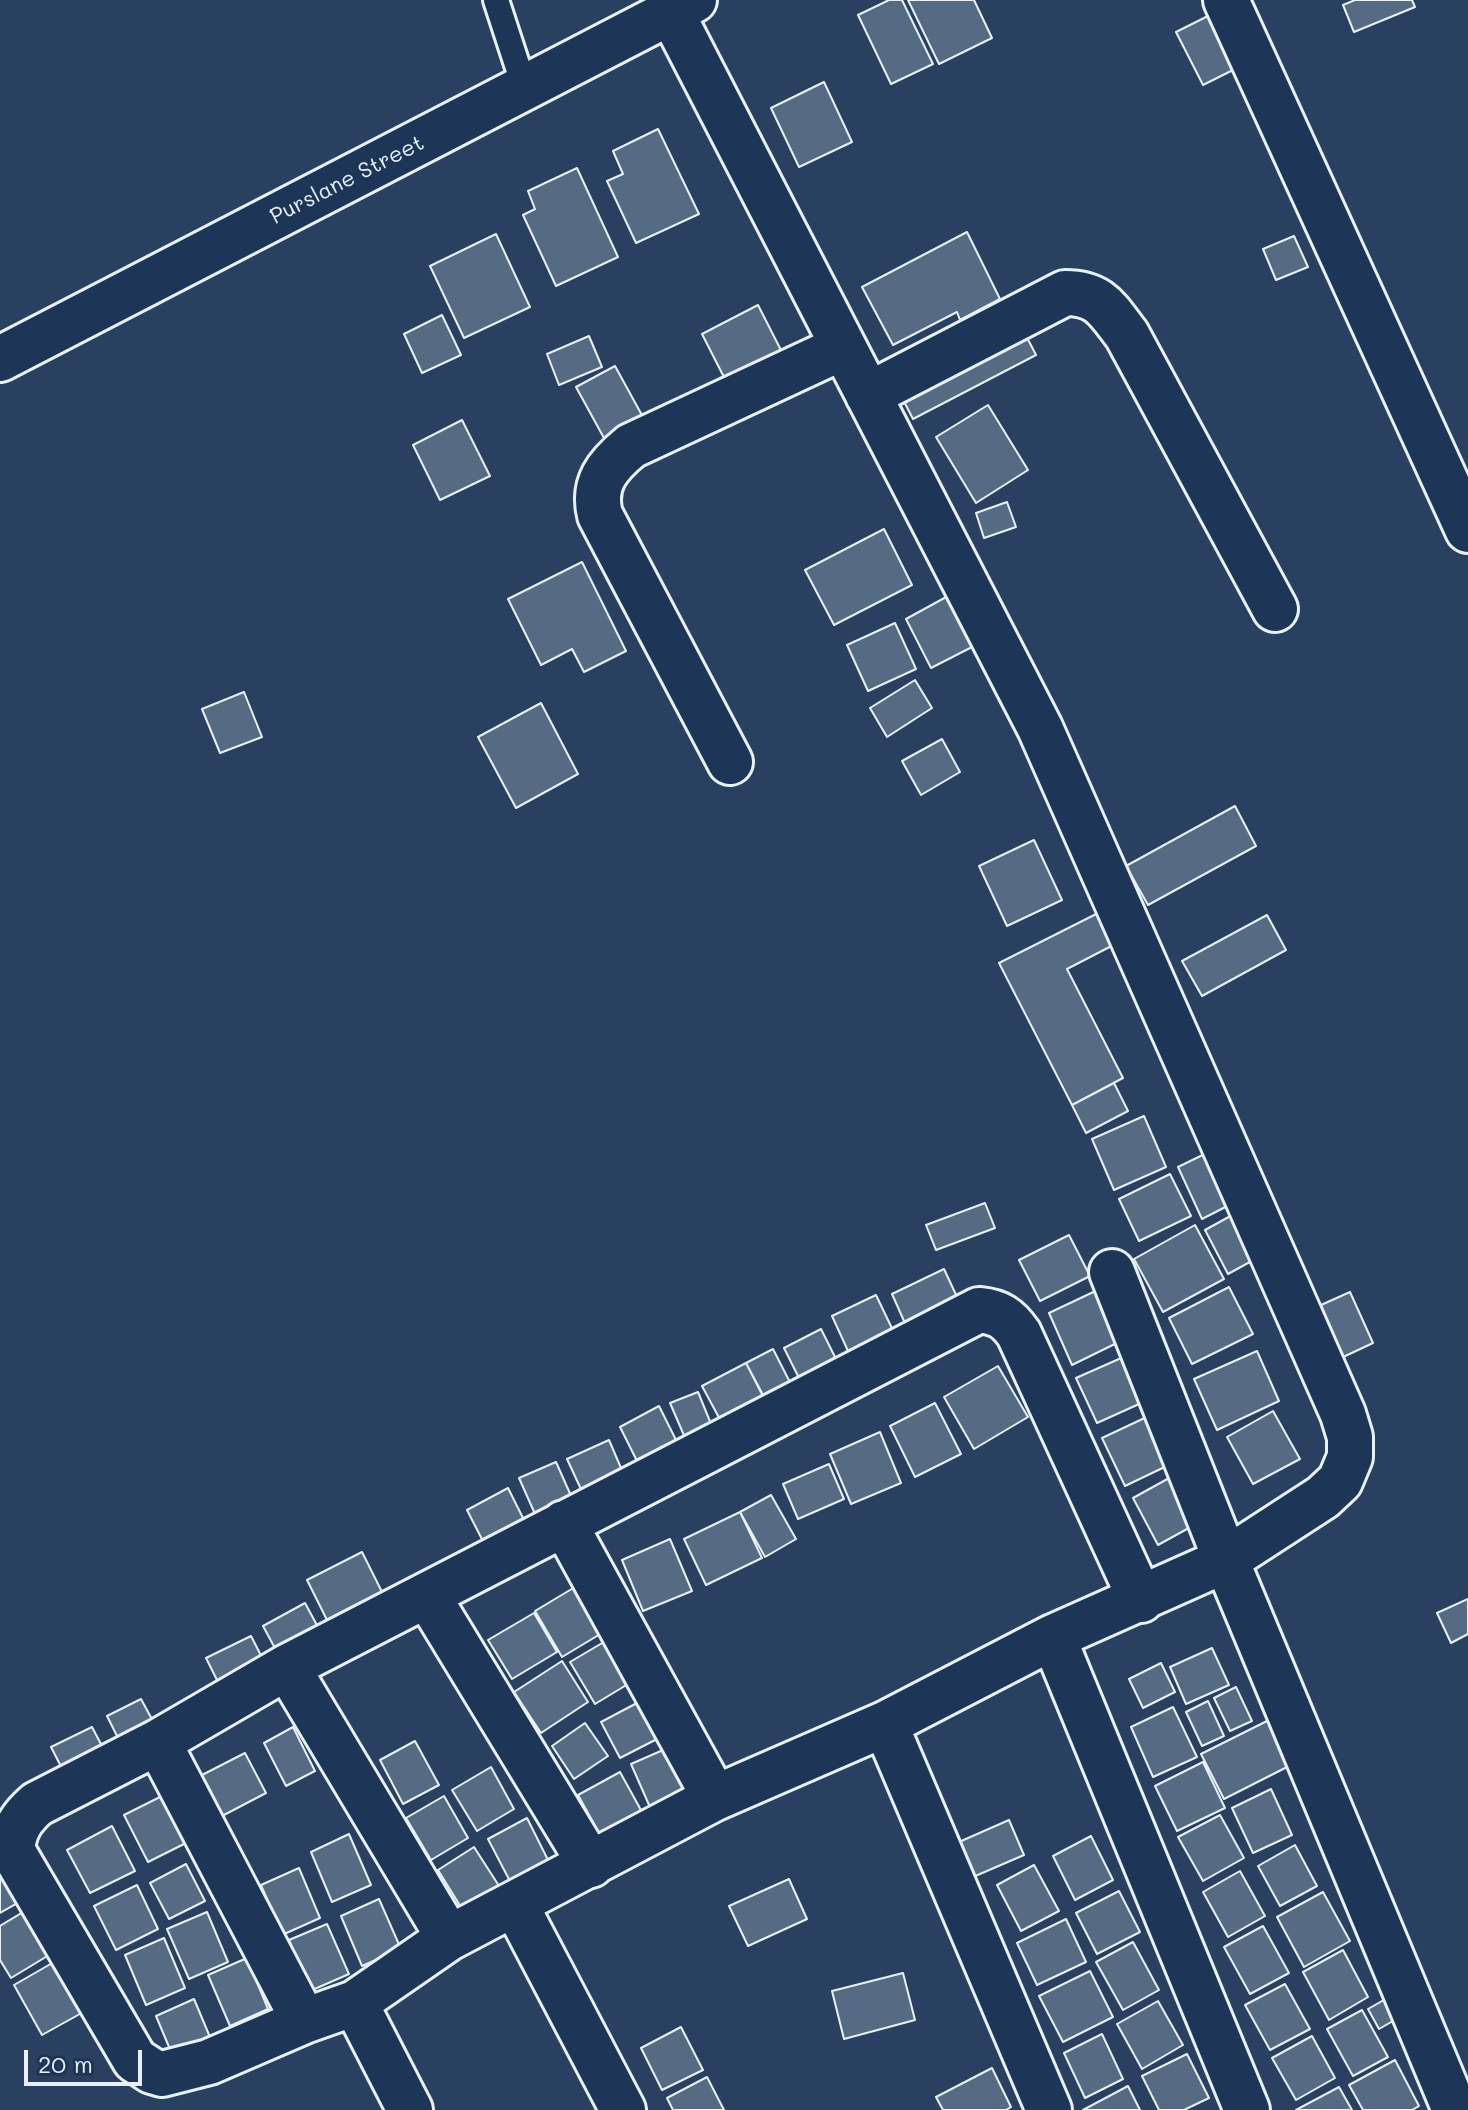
<!DOCTYPE html>
<style>
body{margin:0}
#map{position:relative;width:1468px;height:2110px;overflow:hidden;background:#294061;font-family:Mali,sans-serif}
canvas{display:block}
.scale{position:absolute;left:24px;top:2050px;width:118px;height:36px;box-sizing:border-box;border:4px solid #e8f1f8;border-top:0;padding-left:10px;font-size:24px;line-height:28px;white-space:nowrap;color:#e8f1f8;-webkit-text-stroke:6px #1d3557;paint-order:stroke}
</style>
<div id="map">
<canvas width="1468" height="2110"></canvas>
<div class="scale">20 m</div>
</div>
<script>
const ctx = document.querySelector('canvas').getContext('2d');
ctx.lineJoin = 'round';
function paint(path, color) { ctx.fillStyle = color; ctx.fill(path, 'evenodd'); }
function trace(path, color, width, dash) { ctx.strokeStyle = color; ctx.lineWidth = width; ctx.lineCap = dash ? 'butt' : 'round'; ctx.setLineDash(dash || []); ctx.stroke(path); }
function drawText(font, color, halo, rows, align = 'center') {
  ctx.font = font + ' Mali,sans-serif'; ctx.lineWidth = 6; ctx.setLineDash([]); ctx.textBaseline = 'middle'; ctx.strokeStyle = halo; ctx.fillStyle = color; for (const [text, x, y, turn = 0] of rows) {
    ctx.save(); ctx.translate(x, y); ctx.rotate((+turn || 0) * Math.PI / 180); ctx.textAlign = isNaN(turn) ? turn : align; if (halo) ctx.strokeText(text, 0, 0); ctx.fillText(text, 0, 0); ctx.restore();
  }
}
const building = new Path2D(`
 M889 0H902L933 64 891 84 858 15Z
 M908 0H974L992 38 939 64Z
 M1355 0H1412L1415 7 1354 32 1343 5Z
 M1218 11 1245 64 1203 85 1176 32Z
 M824 82 852 142 799 167 771 108Z
 M658 129 699 214 636 243 607 181 623 174 613 151Z
 M577 168 618 257 556 286 523 215 535 209 528 191Z
 M967 232 1000 299 960 320 957 312 893 345 862 287Z
 M496 234 530 307 464 338 430 266Z
 M1294 236 1308 267 1276 280 1263 249Z
 M758 305 786 360 730 389 702 334Z
 M442 315 461 355 422 373 404 334Z
 M1019 322 1036 355 913 419 896 386Z
 M589 336 602 367 559 385 547 354Z
 M615 366 649 428 610 449 576 387Z
 M988 405 1028 470 976 503 936 437Z
 M462 420 490 476 440 500 413 445Z
 M1007 502 1016 527 984 538 976 513Z
 M884 529 912 585 834 625 805 570Z
 M582 562 626 651 584 672 572 649 541 665 508 599Z
 M948 596 974 646 931 668 906 619Z
 M895 623 916 669 868 691 847 645Z
 M915 680 932 708 887 737 870 708Z
 M244 692 262 737 220 753 202 709Z
 M541 703 578 774 516 808 478 737Z
 M942 739 960 772 921 795 902 761Z
 M1235 806 1256 846 1148 905 1126 866Z
 M1034 840 1062 900 1007 926 979 866Z
 M1110 907 1125 939 1067 969 1123 1078 1072 1105 999 963Z
 M1267 915 1286 950 1202 996 1182 961Z
 M1114 1083 1128 1111 1086 1133 1072 1105Z
 M1144 1116 1166 1167 1114 1190 1092 1139Z
 M1219 1147 1243 1198 1202 1219 1178 1167Z
 M1170 1174 1191 1216 1139 1241 1119 1199Z
 M985 1203 995 1228 936 1250 926 1225Z
 M1245 1208 1268 1252 1228 1274 1205 1230Z
 M1195 1225 1224 1279 1163 1312 1134 1259Z
 M1069 1235 1090 1276 1040 1301 1019 1260Z
 M944 1269 965 1314 912 1339 892 1294Z
 M1106 1286 1129 1337 1072 1365 1049 1313Z
 M1229 1287 1253 1334 1192 1364 1169 1318Z
 M1350 1292 1373 1343 1324 1366 1301 1314Z
 M876 1295 899 1343 854 1364 832 1316Z
 M821 1329 844 1375 807 1394 784 1348Z
 M773 1349 798 1398 772 1412 746 1363Z
 M1257 1351 1279 1401 1217 1430 1194 1379Z
 M1128 1355 1148 1400 1097 1423 1076 1378Z
 M746 1363 767 1404 724 1427 702 1386Z
 M998 1366 1028 1417 974 1449 944 1397Z
 M698 1392 716 1436 689 1447 670 1403Z
 M935 1403 961 1454 915 1477 890 1426Z
 M659 1406 684 1456 645 1477 620 1427Z
 M1273 1411 1300 1459 1253 1484 1227 1437Z
 M1151 1415 1173 1463 1125 1486 1102 1438Z
 M880 1432 901 1483 851 1504 830 1454Z
 M609 1440 627 1482 586 1500 567 1459Z
 M556 1462 576 1507 539 1523 519 1478Z
 M829 1464 844 1499 798 1519 783 1484Z
 M1171 1477 1196 1524 1158 1545 1133 1498Z
 M508 1488 530 1532 489 1553 467 1510Z
 M771 1495 796 1539 765 1557 740 1512Z
 M740 1512 762 1558 706 1585 684 1539Z
 M670 1539 692 1591 643 1611 622 1560Z
 M362 1552 389 1606 334 1634 307 1580Z
 M580 1584 607 1630 562 1657 535 1611Z
 M1468 1599V1634L1451 1643 1437 1613Z
 M305 1603 319 1629 277 1652 263 1626Z
 M534 1613 557 1652 512 1679 488 1640Z
 M251 1636 269 1671 224 1694 206 1658Z
 M614 1636 638 1678 595 1704 570 1662Z
 M1212 1648 1229 1685 1186 1704 1170 1667Z
 M562 1661 588 1702 541 1733 514 1692Z
 M1161 1663 1175 1692 1143 1708 1129 1679Z
 M1236 1687 1252 1721 1230 1731 1214 1698Z
 M141 1699 154 1723 119 1740 107 1716Z
 M1208 1701 1224 1736 1202 1746 1186 1712Z
 M637 1703 657 1739 620 1758 601 1722Z
 M1173 1707 1197 1757 1153 1777 1131 1727Z
 M1271 1719 1293 1764 1224 1799 1201 1754Z
 M585 1723 608 1756 574 1779 552 1746Z
 M92 1727 111 1763 70 1784 51 1747Z
 M293 1727 315 1771 286 1786 264 1743Z
 M415 1741 439 1785 403 1804 380 1760Z
 M670 1747 691 1797 653 1814 631 1764Z
 M245 1753 266 1793 222 1816 202 1775Z
 M1203 1762 1225 1808 1177 1831 1155 1786Z
 M491 1767 514 1809 477 1831 452 1790Z
 M620 1772 647 1821 605 1844 578 1795Z
 M1271 1789 1292 1835 1253 1853 1232 1808Z
 M168 1793 192 1840 148 1862 124 1815Z
 M444 1796 468 1838 431 1860 406 1818Z
 M1220 1815 1244 1858 1203 1881 1178 1837Z
 M527 1818 551 1866 513 1887 488 1839Z
 M1009 1820 1024 1855 973 1877 959 1842Z
 M112 1826 135 1871 90 1893 67 1850Z
 M349 1834 371 1885 332 1902 311 1852Z
 M1091 1836 1113 1880 1075 1900 1053 1856Z
 M1295 1845 1317 1886 1280 1906 1258 1866Z
 M474 1847 501 1889 464 1912 438 1870Z
 M0 1851 32 1895 0 1913Z
 M186 1864 205 1901 169 1919 150 1883Z
 M1034 1865 1059 1911 1021 1931 997 1885Z
 M299 1868 320 1918 282 1935 261 1885Z
 M1240 1871 1265 1916 1228 1937 1203 1892Z
 M789 1879 807 1919 748 1946 729 1906Z
 M137 1885 158 1929 116 1950 94 1906Z
 M1119 1891 1140 1932 1097 1954 1076 1913Z
 M1323 1892 1350 1941 1304 1967 1277 1917Z
 M379 1899 401 1949 362 1966 341 1916Z
 M38 1903 64 1946 11 1978 0 1960V1926Z
 M207 1912 228 1962 189 1979 167 1929Z
 M1066 1919 1086 1962 1037 1985 1017 1943Z
 M327 1924 349 1974 310 1991 289 1940Z
 M1263 1926 1289 1973 1250 1994 1224 1947Z
 M164 1938 185 1988 146 2005 125 1955Z
 M1133 1942 1159 1990 1123 2010 1096 1962Z
 M1343 1950 1368 1997 1329 2020 1303 1972Z
 M68 1954 96 2005 42 2035 14 1985Z
 M247 1958 268 2009 230 2026 208 1975Z
 M1090 1971 1113 2017 1063 2042 1039 1996Z
 M903 1973 915 2020 844 2039 832 1991Z
 M1285 1984 1310 2029 1270 2050 1245 2005Z
 M1389 1997 1400 2017 1379 2029 1368 2009Z
 M194 1999 215 2049 177 2066 156 2016Z
 M1158 2001 1183 2045 1142 2069 1117 2024Z
 M1362 2010 1388 2057 1353 2076 1327 2029Z
 M681 2027 703 2070 662 2090 641 2048Z
 M1102 2034 1123 2079 1085 2098 1064 2053Z
 M1312 2036 1335 2078 1296 2100 1272 2058Z
 M1187 2054 1209 2098 1184 2110H1159L1142 2076Z
 M1395 2060 1419 2106 1412 2110H1363L1349 2085Z
 M992 2068 1011 2107 1006 2110H943L936 2097Z
 M707 2077 724 2110H673L667 2098Z
 M1128 2086 1140 2110H1083Z
 M1339 2087 1352 2110H1296Z`);
paint(building, '#556a83');
trace(building, '#e8f1f8', 2);
const service = new Path2D(`
 M496 0 525 89`);
const minor = new Path2D(`
 M1226 0 1468 530
 M671 12 1040 728 1343 1414 1350 1437V1457L1340 1481 1323 1497 1226 1560 1053 1637 885 1724 715 1798 449 1938 355 2003 304 2021 209 2062 162 2074 152 2071 135 2060 12 1850C14 1829 21 1818 37 1804L158 1742 287 1667 979 1310C999 1312 1008 1318 1019 1334L1141 1600
 M868 395 1065 293C1100 293 1107 309 1127 335L1275 609
 M730 762 600 515C592 483 608 465 631 446L843 347
 M1112 1272 1226 1560 1455 2110
 M564 1523 715 1798
 M427 1595 591 1865
 M1053 1637 1247 2110
 M287 1667 449 1938
 M885 1724 1049 2110
 M158 1742 304 2021
 M515 1904 623 2110
 M355 2003 410 2110`);
const primary = new Path2D(`
 M0 359 694 0`);
trace(service, '#e8f1f8', 30);
trace(minor, '#e8f1f8', 50);
trace(primary, '#e8f1f8', 50);
trace(service, '#1d3557', 24);
trace(minor, '#1d3557', 44);
trace(primary, '#1d3557', 44);
drawText('22px', '#e8f1f8', '#1d3557', [
 ["Purslane Street",347,180,-27]
]);
</script>
